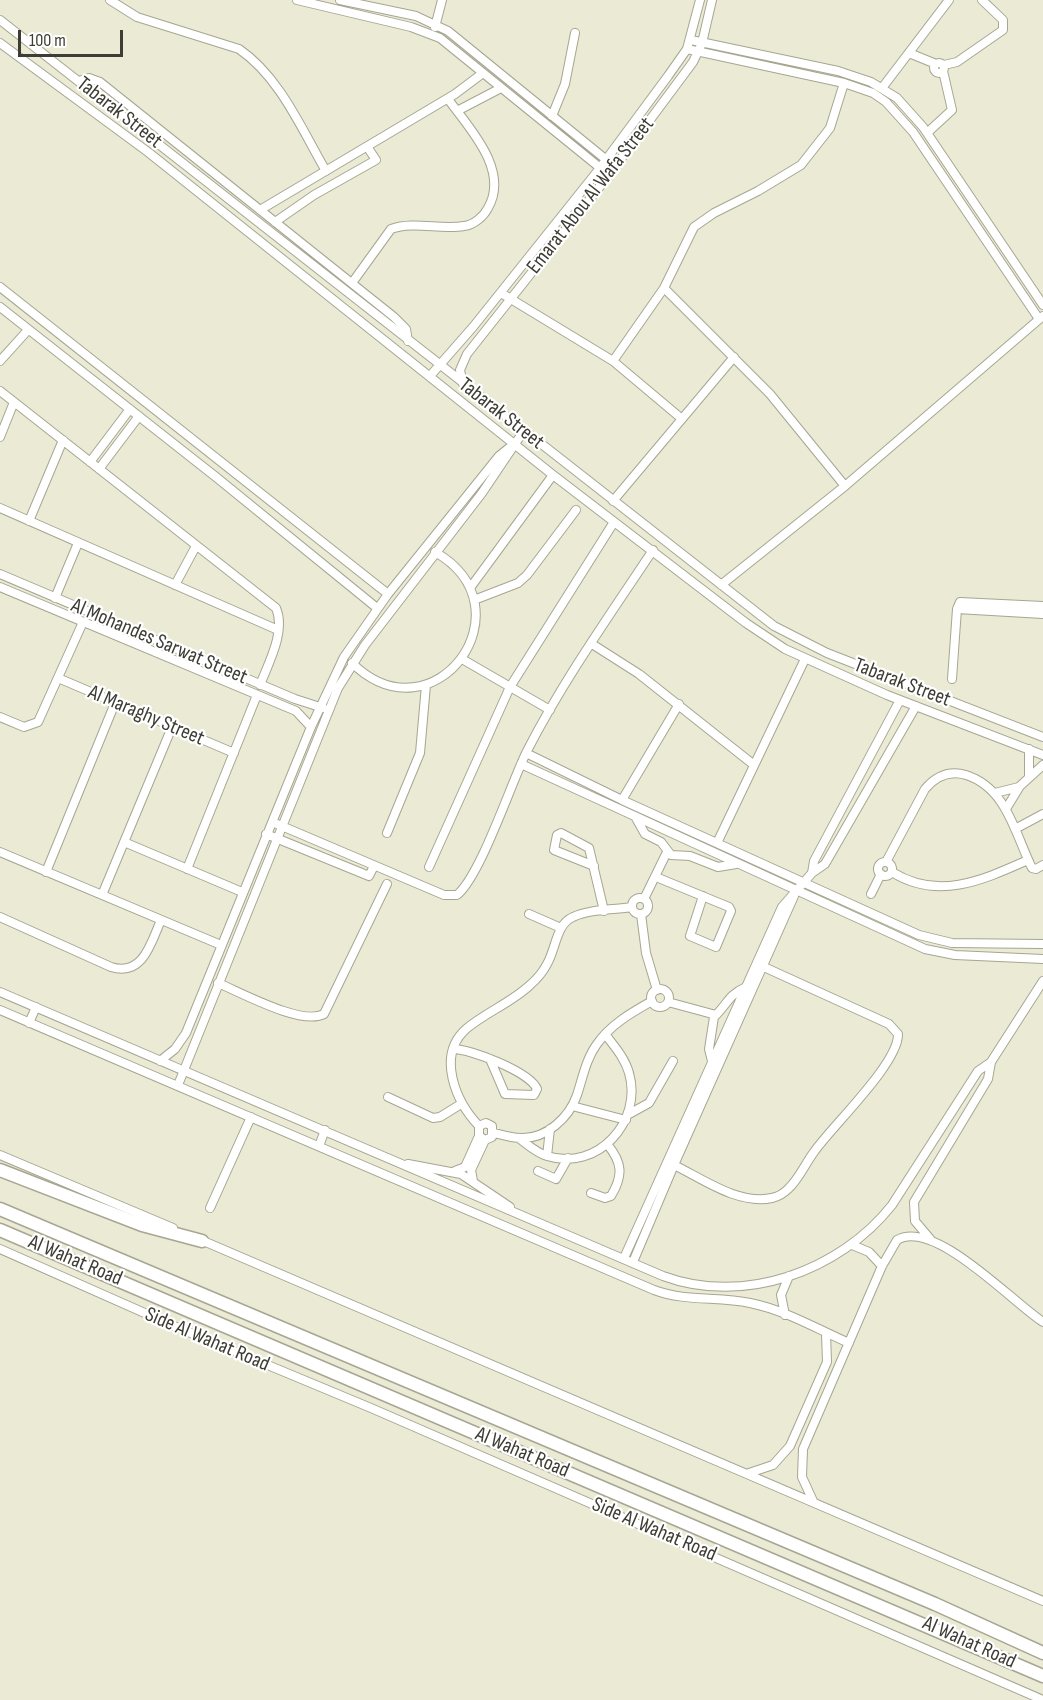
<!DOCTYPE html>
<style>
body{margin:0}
#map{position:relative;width:1043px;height:1700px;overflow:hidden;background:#eaead5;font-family:"Sofia Sans Condensed",sans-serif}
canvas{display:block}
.scale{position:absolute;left:18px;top:30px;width:105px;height:27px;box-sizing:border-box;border:3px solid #3d3d35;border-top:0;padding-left:8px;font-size:18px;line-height:21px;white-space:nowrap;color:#3d3d35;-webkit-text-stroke:4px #fff;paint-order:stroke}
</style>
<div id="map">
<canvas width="1043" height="1700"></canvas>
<div class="scale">100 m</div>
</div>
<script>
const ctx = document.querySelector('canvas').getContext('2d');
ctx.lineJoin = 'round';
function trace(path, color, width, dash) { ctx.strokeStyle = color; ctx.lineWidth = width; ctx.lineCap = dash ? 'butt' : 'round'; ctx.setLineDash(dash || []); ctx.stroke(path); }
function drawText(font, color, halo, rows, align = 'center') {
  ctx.font = font + ' "Sofia Sans Condensed",sans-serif'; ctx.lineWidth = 4.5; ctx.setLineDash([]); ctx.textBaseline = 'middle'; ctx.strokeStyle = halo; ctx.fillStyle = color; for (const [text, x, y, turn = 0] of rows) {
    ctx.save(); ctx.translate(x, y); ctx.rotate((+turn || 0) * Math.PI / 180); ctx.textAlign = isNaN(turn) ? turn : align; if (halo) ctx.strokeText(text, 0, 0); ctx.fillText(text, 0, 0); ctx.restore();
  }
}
const minor = new Path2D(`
 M110 0 137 17 239 49C280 77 302 130 326 171
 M297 0 411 27 440 38 609 175
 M340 0 416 16 448 31 609 162
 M0 20 774 626 827 653 1043 737
 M435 27 442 0
 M691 40 838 71 871 82 897 98 923 127 1043 305
 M0 43 148 152 553 475 746 623 785 649 887 695 1043 755
 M687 49 844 83 873 93 886 102 913 132 1039 319
 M909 53 936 64
 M934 68a5 5 0 1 1 10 0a5 5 0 1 1-10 0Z
 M944 65 957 62 1003 30V20L982 0
 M78 81 89 78 100 82 394 317 406 329 408 341
 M882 88 949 0
 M457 111 501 88
 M552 116 565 84 575 33
 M927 133 952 110 943 71
 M260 210 455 94 483 73
 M275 222 314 195 376 160 368 148
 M352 283 391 229C414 221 440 230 464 226 474 225 484 216 488 208 510 170 469 128 448 99
 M0 287 388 594
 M664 288 770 394 845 486
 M501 293 613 361 682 419
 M0 307 216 477 377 608
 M0 361 28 330
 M613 361 664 288 694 227 714 213 758 191 801 165 830 128 844 83
 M430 376 473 327 600 168 668 76 687 49 700 0
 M463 384 460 370 467 354 609 175 693 62 702 43 712 0
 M0 391 276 608C286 631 269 662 260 685
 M0 437 14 402
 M90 462 130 409
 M99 469 139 416
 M613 501 734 357
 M0 508 278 630
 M29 521 63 440
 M0 574 295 699 323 708
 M175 585 196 546
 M721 585 845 486 1043 316
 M0 587 296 711 311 727
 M470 588 553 475
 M55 598 78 543
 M474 600 518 583 527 575 576 510
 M957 609 1043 614
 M592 644 639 674 754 765
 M462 659 550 710
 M352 663C434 743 533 608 435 552
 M58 678 234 753
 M952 679 957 609 960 602 1043 606
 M900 700 814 861 812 873 825 864 916 706
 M0 717 24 727 38 722 83 622
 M1029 749V777
 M526 753 622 800 919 935 952 943 1043 944
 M521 764 925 949 955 955 1043 959
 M995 793 1019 787
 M622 800 679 704
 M1006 809 1020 786 1043 765
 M636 818 645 834 661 842 671 855 690 856 718 867 736 864
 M277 824 444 895H457C481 875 511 783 527 751 563 681 609 616 653 550
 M1015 829 1043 814
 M387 833 420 753 426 685
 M266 834 369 876 374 866
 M124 842 242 892
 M717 843 805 659
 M0 852 221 945
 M878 869a7 7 0 1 1 14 0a7 7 0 1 1-14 0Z
 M886 862 925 789C936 776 949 770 966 775 1007 788 1015 834 1032 868L1036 869 1043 865
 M594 866 554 850 557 835 561 833 589 848 604 911
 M429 867 510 687 614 522
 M187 869 257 695
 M46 872 115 703
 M892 872C938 901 983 880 1028 860
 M656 877 729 907 731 911 716 947 690 936 703 896
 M871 894 881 874
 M102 895 172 727
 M632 906a8 8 0 1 1 16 0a8 8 0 1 1-16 0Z
 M644 899 667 852
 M529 914 561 928
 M641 914 646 953 657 990
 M0 917 111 967C143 977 151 943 161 920
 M218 983C242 993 302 1026 324 1014L387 884
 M651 998a9 9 0 1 1 18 0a9 9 0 1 1-18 0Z
 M0 992 663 1276C744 1306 840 1271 892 1205L978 1071 991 1062 1043 981
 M668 1002 716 1015
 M0 1010 654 1290C686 1302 718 1296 750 1303 785 1310 817 1329 849 1343
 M29 1023 36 1007
 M453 1049C471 1049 530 1072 537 1089L534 1095 505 1094 490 1059
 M160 1061 175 1049 186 1033 311 727 344 657 388 594 499 456 515 443
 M712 1061 709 1049 714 1017C727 1005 728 995 746 987
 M178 1085 338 688 365 645 482 493 523 432
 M388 1097 433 1118 440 1117 461 1104
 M572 1106 626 1120
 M629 1114 649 1103 673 1061
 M479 1126C456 1102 436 1056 466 1029 486 1012 511 1003 530 985 537 979 543 972 547 964 556 949 556 924 573 917 590 909 613 910 632 907
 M494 1133C502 1135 512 1138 521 1138 546 1139 569 1118 577 1095 583 1077 586 1059 597 1044 611 1024 631 1013 652 1001
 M520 1139C528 1145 537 1153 547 1156 598 1172 643 1121 629 1073 625 1058 614 1046 605 1034
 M319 1146 325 1130
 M0 1155 173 1228
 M547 1156 550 1129
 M408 1164 461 1174 510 1207
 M674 1165C703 1179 738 1205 772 1198 777 1197 784 1193 788 1189 799 1179 805 1164 814 1152 832 1126 899 1063 898 1034L889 1024 764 967
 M455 1171 465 1167 479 1136V1126L486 1123 492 1126V1137L485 1140 479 1136
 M538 1171 556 1179 568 1158
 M473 1181 471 1170 485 1140
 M591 1193 605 1198 611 1196C623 1176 623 1163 607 1144
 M210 1208 251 1117
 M201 1240 1043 1601
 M931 1240 915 1221 914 1202 988 1079 991 1062
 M852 1245 869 1252 882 1266
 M0 1249 174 1326 371 1408 1043 1700
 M624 1258 782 907 812 873
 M633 1262 674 1165 794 896
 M785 1315 781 1295 789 1276
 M749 1473 773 1465 790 1446 827 1362 826 1333
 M813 1501 802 1477 803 1449 882 1266 897 1240C934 1218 1012 1302 1043 1322`);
const highway = new Path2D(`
 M0 1170 142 1225 202 1241
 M0 1209 935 1604 1043 1653
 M0 1230 1043 1676`);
trace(minor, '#a6a692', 10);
trace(highway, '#a6a692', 15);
trace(minor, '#fff', 8);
trace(highway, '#fff', 12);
drawText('21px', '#3d3d35', '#fff', [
 ["Tabarak Street",119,113,38],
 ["Emarat Abou Al Wafa Street",591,196,-52],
 ["Tabarak Street",501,414,38],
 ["Al Mohandes Sarwat Street",159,642,23],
 ["Tabarak Street",902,683,21],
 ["Al Maraghy Street",146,716,23],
 ["Al Wahat Road",75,1261,23],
 ["Side Al Wahat Road",207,1340,23],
 ["Al Wahat Road",522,1453,23],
 ["Side Al Wahat Road",654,1530,23],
 ["Al Wahat Road",969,1643,24]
]);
</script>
